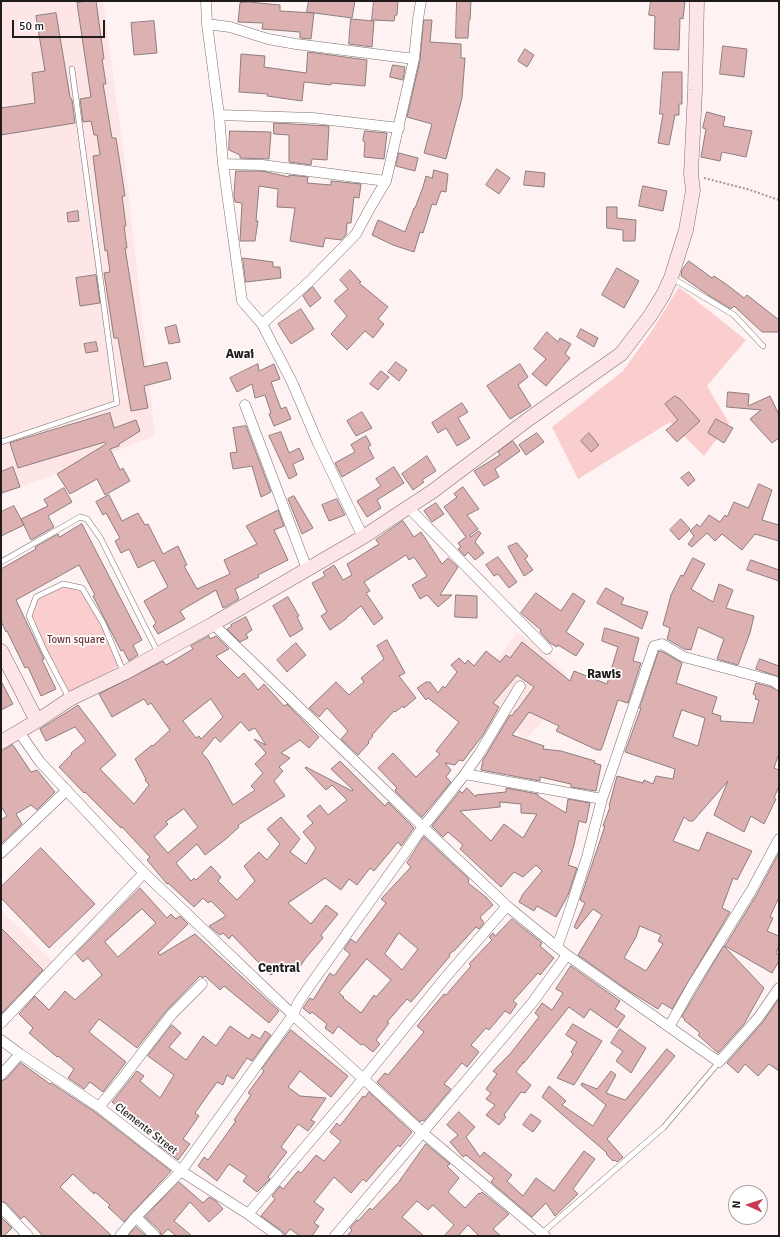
<!DOCTYPE html>
<style>
body{margin:0}
#map{position:relative;width:780px;height:1237px;overflow:hidden;background:#fff2f3;font-family:Signika,sans-serif}
canvas{display:block}
.frame{position:absolute;inset:0;border:2px solid #211c1c;pointer-events:none}
.north{position:absolute;left:728px;top:1185px;width:40px;height:40px;box-sizing:border-box;background:#fff;border:1px solid #a6a4a4;border-radius:50%;rotate:273deg;font-size:11px;font-weight:700;line-height:16px;text-align:center;color:#211c1c}
.north::after{content:'';display:block;margin:auto;width:14px;height:18px;background:#ca3a53;clip-path:polygon(50% 0,100% 100%,50% 72%,0 100%)}
.scale{position:absolute;left:12px;top:20px;width:93px;height:18px;box-sizing:border-box;border:2px solid #211c1c;border-top:0;padding-left:5px;font-size:12px;line-height:14px;white-space:nowrap;color:#211c1c;-webkit-text-stroke:3px #fff;paint-order:stroke}
</style>
<div id="map">
<canvas width="780" height="1237"></canvas>
<div class="frame"></div>
<div class="north">N</div>
<div class="scale">50 m</div>
</div>
<script>
const ctx = document.querySelector('canvas').getContext('2d');
ctx.lineJoin = 'round';
function paint(path, color) { ctx.fillStyle = color; ctx.fill(path, 'evenodd'); }
function trace(path, color, width, dash) { ctx.strokeStyle = color; ctx.lineWidth = width; ctx.lineCap = dash ? 'butt' : 'round'; ctx.setLineDash(dash || []); ctx.stroke(path); }
function drawText(font, color, halo, rows, align = 'center') {
  ctx.font = font + ' Signika,sans-serif'; ctx.lineWidth = 3.5; ctx.setLineDash([]); ctx.textBaseline = 'middle'; ctx.strokeStyle = halo; ctx.fillStyle = color; for (const [text, x, y, turn = 0] of rows) {
    ctx.save(); ctx.translate(x, y); ctx.rotate((+turn || 0) * Math.PI / 180); ctx.textAlign = isNaN(turn) ? turn : align; if (halo) ctx.strokeText(text, 0, 0); ctx.fillText(text, 0, 0); ctx.restore();
  }
}
paint(new Path2D(`
 M1 1H103L127 178 155 436 1 495Z
 M517 632 533 643 567 675 558 699 542 722 526 739 511 726 503 736 475 720 462 707Z
 M1 911 54 963 1 1018Z`), '#fee6e7');
paint(new Path2D(`
 M679 287 746 340 707 386 729 423 704 456 670 422 578 479 552 427 623 371 651 332Z
 M63 582 82 587 103 621 124 663 67 695 29 615 36 596Z`), '#facecf');
const building = new Path2D(`
 M87 1H96L104 59H102L106 84H103L112 138H116L125 196H122L126 226H124L127 248H125L144 367 167 362 171 379 144 386 148 408 131 411 118 338H114L104 273 110 272 107 250 105 251 93 156 100 155 97 135H94L91 121 83 122 80 99 91 97 77 3Z
 M309 1H355L352 18 307 12Z
 M374 1H398L397 15H395L394 21 372 20Z
 M457 1H471L470 20H469L468 38H456Z
 M651 1H685L683 19 680 18 679 50 654 49 655 16 649 15Z
 M249 2 280 5V11L314 13 311 39 300 38V32L262 29 263 23 238 22 240 3Z
 M56 13 70 97 72 100 75 123 1 135V108L35 103 32 73 45 71 36 16Z
 M351 19 374 21 372 47 349 44Z
 M424 20H432L430 42 461 44V58H465L462 98 446 159 424 153 432 124 407 117 420 60Z
 M154 21 157 53 134 55 131 23Z
 M723 46 747 49 744 77 720 74Z
 M525 49 534 55 527 67 518 61Z
 M308 52 367 60 365 86 331 83V85L304 82 302 101 267 96 268 94 239 92 241 54 265 56 264 67 306 73Z
 M393 65 405 67 403 80 390 77Z
 M663 72H682V104H679V115H675L669 145 658 143 663 114H660Z
 M707 112 725 117 723 126 752 131 746 157 722 152 720 161 701 157 706 129 703 128Z
 M274 123 329 126 327 160 312 159 311 165 289 162V135L274 134Z
 M230 131 271 132 269 159 240 158V155L229 150Z
 M365 131 387 133 384 159 364 157 365 142 363 141Z
 M399 153 418 158 415 171 396 166Z
 M497 169 510 178 499 194 486 185Z
 M434 170 448 174 446 192 441 191 436 205 432 204 423 233 420 232 414 252 393 245 372 235 378 220 405 232 414 208H415L423 187 426 176 432 178Z
 M236 171H262L289 177V175L308 177 307 183 331 185V181L361 184 359 198 354 197 351 223H347L346 235 341 240 325 238 323 247 290 241 295 208 277 207 278 189 259 186 256 221H258L255 241H240L242 203 235 202 234 196Z
 M526 171 545 173 544 187 524 185Z
 M643 186 667 191 663 211 639 206Z
 M607 207H617V218L636 220 635 241H623V230L607 228Z
 M78 211 79 221 68 222 67 213Z
 M243 258 273 262V267H280L281 278 246 282Z
 M689 261 712 278 714 276 726 284 744 298 747 295 779 320V332H762L734 306 731 309 708 295 681 276 682 270Z
 M617 268 639 281 624 308 602 295Z
 M350 270 361 282 359 283 388 307 378 319 384 324 373 338 365 331 347 350 331 334 347 316 334 301 348 289 340 280Z
 M96 275 100 303 80 306 76 278Z
 M313 287 321 298 310 307 303 296Z
 M301 309 314 329 291 344 278 324Z
 M176 325 180 342 169 344 165 328Z
 M581 329 598 338 594 347 577 337Z
 M547 332 558 342 560 338 571 344 565 354 570 358 546 386 532 374 546 359 534 349Z
 M96 342 98 351 86 353 84 344Z
 M396 362 407 370 399 381 388 372Z
 M258 364 259 371 274 364 280 379 271 382 281 409 286 407 291 419 274 426 269 414 271 413 265 395 255 398 252 384 237 392 230 378Z
 M520 364 528 377 518 385 531 406 510 419 487 386Z
 M381 371 389 377 378 390 370 384Z
 M728 392 749 394 748 406 770 396 779 415V438L772 443 750 419 761 410 727 407Z
 M675 396 680 399 700 421 677 442 666 430 678 420 665 404Z
 M462 403 468 412 458 418 470 438 457 446 446 428 438 433 432 423Z
 M362 412 372 428 356 436 347 421Z
 M110 413 114 428 136 420 140 431 119 444V446L110 449 120 470 123 468 130 481 105 495 97 479 70 494 57 474 106 444 105 442 18 468 10 443Z
 M716 419 733 428 724 443 708 433Z
 M246 426 271 492 261 497 252 466 233 469 230 453 237 452 233 428Z
 M281 432 289 453 299 448 304 459 293 464 297 475 289 479 269 436Z
 M537 433 544 442 526 455 519 445Z
 M589 433 599 445 591 452 581 441Z
 M366 436 371 445 368 447 374 458 342 477 335 463 355 452 351 445Z
 M513 441 520 451 495 469 499 477 484 486 474 471 500 455 498 452Z
 M427 456 436 471 422 480 424 482 413 490 402 474Z
 M13 467 20 487 1 493V472Z
 M394 467 404 483 377 500 381 508 367 517 357 501 381 486 376 479Z
 M689 472 695 480 688 486 681 478Z
 M759 484 772 490 762 520 779 525V541L755 534 742 550 722 534 715 541 707 533 692 547 688 544 694 536 690 531 697 524 700 527 709 515 720 522 725 515 727 517 734 502 748 508Z
 M463 487 479 509 467 515 478 529 470 535 471 537 478 531 481 533 475 542 484 553 475 560 468 552 465 556 458 549 461 547 458 543 466 537 444 507 457 497 454 494Z
 M64 488 72 502 48 516 54 527 31 540 21 519 48 506 44 500Z
 M109 495 122 521 138 513 145 525 148 524 163 554 178 546 187 565 184 566 197 589 230 574 224 560 257 544 246 526 278 510 284 526 274 530 288 560 258 575 259 577 235 589 239 599 227 606 223 608 216 590 180 611 185 619 158 634 153 626 156 623 144 601 168 587 154 560 138 568 129 549 121 553 115 541 120 538 106 513 103 515 96 502Z
 M294 496 313 528 302 534 288 499Z
 M337 499 345 515 329 521 322 505Z
 M436 503 444 514 432 522 424 511Z
 M14 506 24 525 1 536V512Z
 M681 519 690 529 679 540 670 530Z
 M403 521 414 537 421 532 442 564 448 558 458 567 440 595H452L438 607 427 595 420 599 412 585 427 576 414 557 409 560 406 555 364 582 370 591 366 593 383 618 374 625 361 606 346 618V619L330 630 321 616 327 612 312 583 325 576 323 572 334 565 343 580 352 575 347 564 379 544 376 540Z
 M82 524 142 640 133 645 138 655 129 661 123 650 121 651 93 596 95 595 79 565 16 600 44 659 42 660 56 689 41 696 28 667 25 668 7 631 6 632 1 621V569L36 549 35 547 58 534 59 537Z
 M517 543 528 556 525 559 533 570 524 576 508 547Z
 M498 557 517 582 509 588 498 574 494 576 486 565Z
 M693 558 705 564 691 589 713 602 719 584 733 590 726 608 754 616 750 633 738 665 717 659 724 639 698 627 691 650 686 649V650L667 639 670 628 663 625 671 595 681 575 683 576Z
 M751 560 779 570V581L747 570Z
 M606 588 624 598 621 604 648 612 642 629 597 603Z
 M536 593 561 611 573 593 585 601 566 632 584 644 576 656 558 645 557 647 550 643 540 632 541 630 521 613Z
 M456 595 477 596V618L455 617Z
 M288 597 299 616 297 617 303 629 290 637 273 606Z
 M246 617 252 630 246 634 248 638 240 642 227 629 232 626 231 625Z
 M605 628 639 638 633 661 641 663 628 703 618 700 604 742 601 750H597L556 731 559 726 529 712 512 735 544 746 543 749 561 751 595 761 594 763 601 765 596 791 571 787V784L540 777V781L481 770 483 760 510 715 512 716 516 710H517L534 687 517 675 493 703 499 707 483 735 463 761 459 760 455 765 445 763 451 770 446 777 451 782 422 817 396 792 395 790 397 788 378 768 393 753 416 777 440 754 436 751 459 722 428 698 426 700 417 688 426 682H430L438 693 443 686 445 688 457 672 451 665 459 658 465 664 468 660 474 666 486 651 500 662 506 655 510 658 522 642 570 681 574 671 607 684 618 647 602 641Z
 M209 636 210 639 216 636 229 649 216 656 238 678 244 673 258 690 264 684 284 706 287 704 319 737 309 748 300 740 281 753 290 758 279 767 283 771 274 781 285 796 238 825 239 827 226 839 205 855 197 844 176 863 191 881 194 878 196 880 211 866 221 877 218 881 237 900 255 881 244 866 259 852 267 860 280 844 267 829 281 817 300 839 290 852 306 864 316 848 303 832 313 823 307 816 320 805 328 815 347 800 332 785 326 790 305 768 306 767 352 791 353 790 331 769 340 761 385 806 388 802 414 828 401 846 398 842 374 871 370 868 357 885 349 879 341 890 325 878 288 903 311 924 326 905 338 914 321 935 323 938 305 959 295 974 283 964 271 975 258 964 259 963 232 935 229 939 223 933 220 935 216 932 209 926 226 916 211 901 208 903 203 898 194 907 168 883 167 884 147 860 150 857 122 827 121 828 85 792 84 793 59 767 72 754 71 753 86 741 75 727 46 741 40 729 78 705 116 755 100 769 134 804 149 785 145 780 146 779 135 759 152 745 153 746 170 730 151 703 148 705 144 699 112 717 99 694 163 661 166 665 193 649 191 646ZM211 699 223 717 201 739 199 736 196 738 183 721ZM241 722 249 731 255 728 266 745 254 739 266 753 255 764 263 773 251 786 255 790 233 805 208 760 202 753 215 737 220 742ZM184 809 198 827 168 853 154 837 168 824 166 822Z
 M387 640 405 673 399 676 416 698 404 708 403 706 395 712 394 711 372 735 373 736 368 742 369 743 358 755 341 739 348 731 327 708 319 717 309 708 336 682 349 695 364 682 361 678 384 659 377 646Z
 M296 643 306 655 287 672 277 660Z
 M659 651 663 652 682 663 676 683 717 697 712 713 721 716 720 721 753 723 759 700 755 699 756 696 753 694 756 683 771 687 779 691V753L774 768 779 770V786L774 798 776 799 764 824 751 816 744 832 714 815 728 781 693 821H689L684 817 673 841 699 851 707 832 752 851 737 880 733 878 722 908 730 912 672 1009 662 1003 658 1009 629 991 578 955 602 915 593 909 577 929 574 927 585 903 580 900 605 826H603L610 807 609 806 617 776 643 783 644 780 653 784 656 776 673 779 675 769 625 752 641 708H640ZM682 710 705 718 698 746 673 737ZM640 926 661 935 658 941 663 944 646 971 624 958 636 937Z
 M760 659 779 666V677L756 669Z
 M1 681 13 704 1 710Z
 M13 745 31 772 37 770 55 792 37 810 31 805 16 814 22 824 1 844V820L7 816 1 806V752Z
 M467 788 476 797V795L506 792V788L538 794V796L566 813 568 799 590 803 586 823 579 821 574 845 568 865 577 868 568 895 556 917 537 906 534 911 519 902 523 894 542 871 536 865 523 877 514 872 501 887 460 849 463 845 448 832 443 837 432 826 460 791 462 793ZM500 802 521 804V813L537 814 523 838 504 824 491 841 460 811 500 807Z
 M424 837 469 879 468 883 486 897 493 905 480 917 484 923 479 929 476 927 455 950 449 954 450 956 411 1002 407 999 387 1022 389 1023 376 1040 380 1044 373 1052 363 1044 361 1045 338 1026 333 1034 325 1028 327 1024 312 1012 310 1014 303 1008 310 998 313 1000 330 973 334 976 350 954 344 949 351 939 356 943 386 903 381 899 411 867 407 863ZM399 933 418 949 402 970 385 954ZM367 959 391 980 376 997 374 995 361 1013 343 998 344 997 339 993Z
 M41 848 95 904 49 948 1 898V887Z
 M779 853V897L770 917 773 918 767 931 779 936V946L776 953 779 955V961L772 973 725 946 757 894Z
 M140 888 167 918 171 914 176 919 180 916 188 924 158 953 160 955 195 934 279 1011 269 1023 224 986 220 990 205 976 203 978 200 976 167 1010 137 1048 99 1019 89 1032 126 1062 103 1092 90 1082 84 1089 68 1078 74 1069 58 1056 57 1057 29 1033 33 1028 19 1014 35 996 49 1010 65 991 75 1000 102 975 88 958 83 962 76 954ZM142 909 156 923 118 957 105 942Z
 M512 919 542 943 540 946 554 958 540 975 538 973 513 1001 517 1004 510 1014 505 1011 489 1030 486 1028 471 1045 479 1052 467 1067 462 1063 444 1084 451 1089 424 1121 422 1120 420 1122 377 1082 385 1073 388 1075 424 1032 417 1026 444 994 446 995 471 966 469 964 492 940 489 937 493 933 495 936Z
 M1 928 43 970 1 1014Z
 M724 946 764 988 744 1024 718 1053 698 1035 700 1033 684 1020 685 1019 682 1017Z
 M571 966 620 1001 615 1009 625 1016 617 1028 590 1009 584 1018 569 1007 524 1063 522 1062 523 1063 516 1072 531 1085 525 1093 521 1092 504 1115 506 1117 499 1125 486 1115 495 1105 486 1099 491 1093 486 1089 497 1074 493 1071 510 1054 539 1017 535 1013 542 1003 552 1010 563 993 556 989Z
 M779 999V1071L769 1064 758 1076 745 1064 738 1073 727 1063 763 1022Z
 M573 1024 602 1041 574 1085 557 1078 573 1054 571 1052 577 1042 566 1035Z
 M172 1025 181 1033 169 1047 186 1060 203 1036 216 1046 230 1026 249 1039 252 1034 260 1039 265 1031 271 1035 252 1061 247 1058 233 1079 227 1075 223 1085 217 1082 195 1113 199 1116 183 1139 190 1144 178 1160 158 1145 163 1137 143 1123 141 1125 112 1102 137 1071 144 1076 140 1081 160 1098 174 1075 148 1056Z
 M620 1029 646 1048 631 1073 616 1061 623 1051 611 1043Z
 M291 1030 348 1076 331 1097 300 1071 288 1087 300 1096 326 1098 311 1120 315 1122 308 1131 298 1124 281 1147 287 1152 268 1177 270 1179 257 1192 243 1181 247 1176 229 1164 217 1181 198 1166 204 1157 208 1160 236 1121 234 1120 251 1095 248 1093 264 1071 262 1069Z
 M667 1049 675 1056 607 1139 623 1157 617 1162 615 1160 613 1161 606 1154 607 1153 542 1097 549 1086 566 1101 562 1105 593 1126 606 1105 581 1085 582 1083 597 1089 611 1071 616 1075 606 1093 625 1100Z
 M21 1063 50 1084 51 1083 95 1112 171 1171 124 1222 108 1207 110 1205 95 1192 94 1194 73 1174 60 1187 112 1236H43L24 1216 21 1219 6 1203 1 1201V1081L6 1079Z
 M369 1092 412 1132 400 1147 398 1145 366 1182 363 1179 351 1193 334 1177 314 1202 324 1209 314 1223 319 1226 312 1236H300L290 1229 285 1235 282 1231 261 1216 275 1199 272 1196 280 1186 283 1189 298 1171 301 1173 316 1155 324 1161 341 1141 330 1132 337 1123 340 1126 363 1096 365 1097Z
 M459 1112 475 1127 466 1137 480 1157 484 1152 512 1175 507 1181 523 1196 536 1178 554 1191 584 1151 595 1159 573 1189 578 1194 555 1216 546 1203 532 1217 491 1182 494 1178 466 1155 463 1157 450 1142 458 1135 447 1125Z
 M531 1114 541 1121 533 1132 523 1125Z
 M426 1144 450 1164 447 1166 459 1178 448 1192 465 1208 479 1193 480 1194 482 1192 509 1214 493 1229 501 1236H479L468 1225 458 1236H444L454 1225 433 1205 428 1210 417 1201 402 1217 424 1236H347L352 1230 350 1228 357 1220 358 1221 370 1208 372 1210 398 1183Z
 M179 1182 203 1203 209 1197 216 1201 223 1209 209 1222 190 1202 174 1221 192 1236H176L168 1229 161 1236 160 1231 145 1217Z
 M1 1217 12 1228 4 1236H1Z
 M136 1227 146 1236H128Z`);
paint(building, '#ddb0b2');
trace(building, '#8c7e7f', 1);
const lane = new Path2D(`
 M672 278 734 315 763 346
 M1 442 117 403 72 69
 M1 562 80 517 87 519 101 539 158 653
 M69 698 44 650 29 616 36 597 63 584 82 588 103 623 123 671
 M541 1234 664 1127 719 1062`);
const street = new Path2D(`
 M206 1 207 24 219 115 223 164 242 301 262 324 292 382 318 443 363 537
 M207 24 230 27 268 39 296 44 414 59
 M219 115 313 118 399 128
 M223 164 262 165 386 181
 M262 324 310 281 356 234 370 208 386 181 414 59 418 19 421 1
 M245 405 307 569
 M408 507 547 649
 M213 624 423 827 507 906 567 955 719 1062 758 1018 779 988
 M19 732 40 762 144 873 182 909 293 1015 423 1133 545 1236
 M465 774 479 754 520 686
 M1 853 67 790
 M557 947 570 910 587 857 602 799 654 646 662 644 684 657 774 681 779 685
 M1 1023 144 873
 M669 1027 692 986 751 891 779 839
 M1 1040 20 1054 99 1107 181 1171 248 1214 278 1236
 M1 1075 20 1054
 M99 1107 122 1079 172 1014 202 984
 M1 1207 28 1236
 M248 1214 364 1078 445 978 507 906
 M136 1217 155 1236
 M120 1236 136 1217 181 1171 293 1015 298 1003 306 991 423 827 465 774 602 799
 M335 1236 532 1003 567 955`);
const secondary = new Path2D(`
 M1 651 37 721
 M1 742 37 721 70 699 124 673 213 624 363 537 433 491 530 418 621 354 650 316 663 295 671 278 686 230 693 190 691 174 695 90 697 1`);
trace(lane, '#7d7070', 6);
trace(street, '#7d7070', 11);
trace(secondary, '#7d7070', 15);
trace(new Path2D(`
 M704 178 747 189 779 200`), '#9f9696', 2, [2, 2]);
trace(lane, '#fff', 5);
trace(street, '#fff', 10);
trace(secondary, '#fde4e6', 14);
drawText('11px', '#6e3339', '#fff', [
 ["Town square",76,640]
]);
drawText('11px', '#211c1c', '#fff', [
 ["Clemente Street",146,1129,38]
]);
drawText('bold 13px', '#211c1c', '#fff', [
 ["Awai",240,355],
 ["Rawis",604,675],
 ["Central",279,969]
]);
</script>
